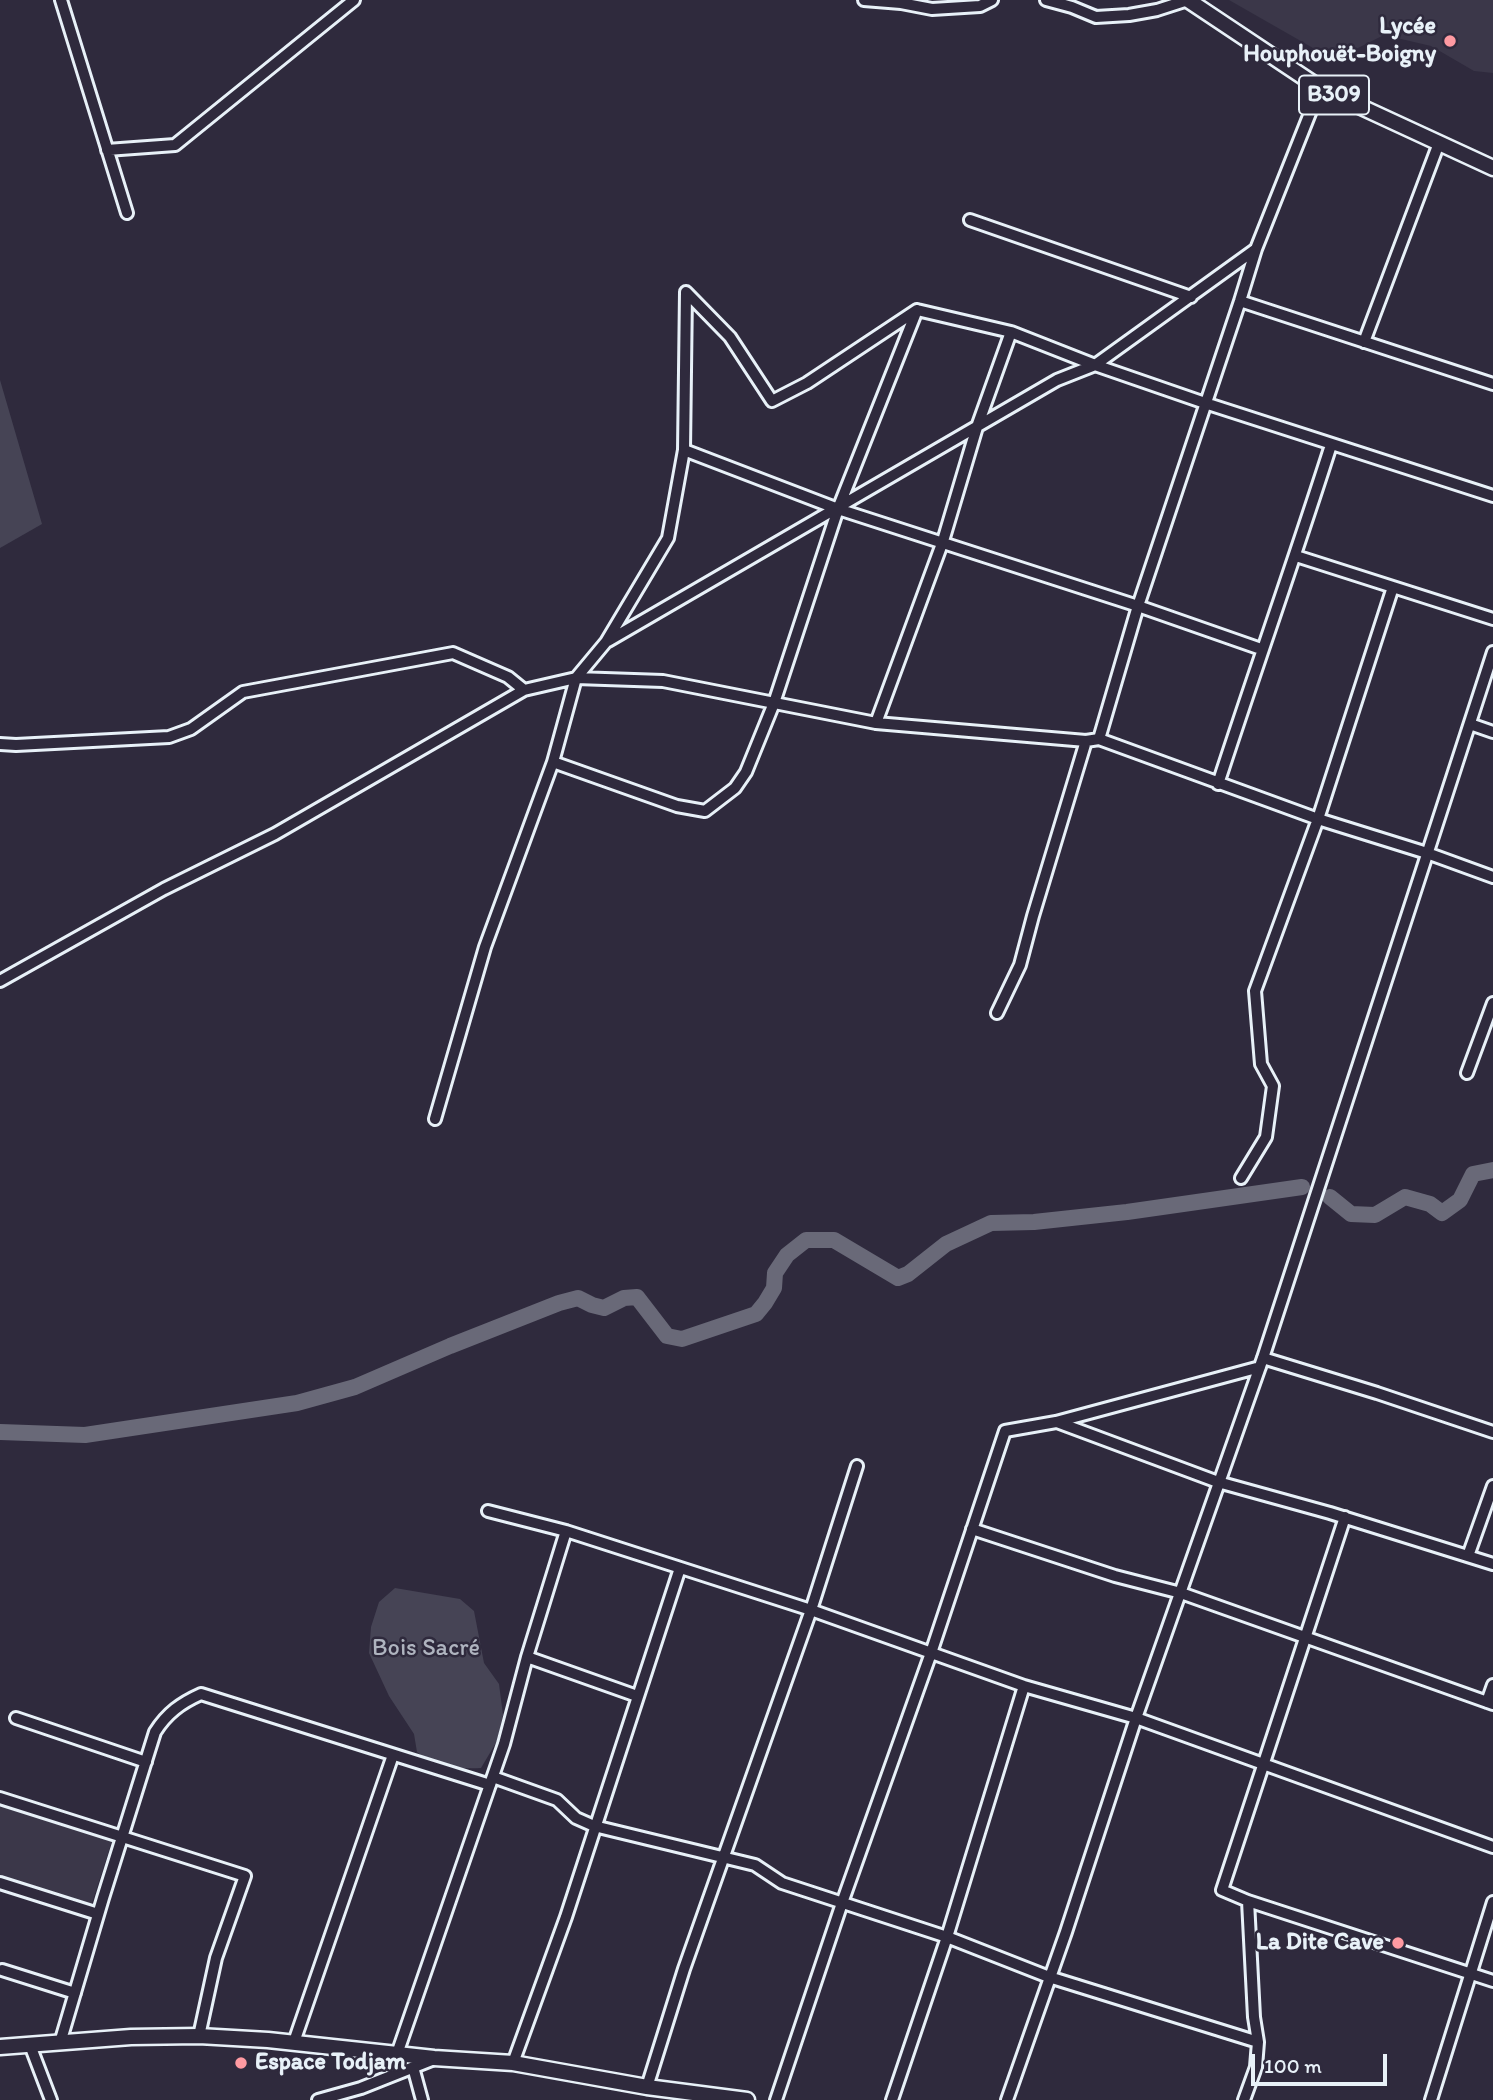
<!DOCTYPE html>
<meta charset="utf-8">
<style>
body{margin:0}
#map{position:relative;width:1493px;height:2100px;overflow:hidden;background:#2f2a3d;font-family:Itim,sans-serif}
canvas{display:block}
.scale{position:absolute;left:1251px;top:2054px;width:136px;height:32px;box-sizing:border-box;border:4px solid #e8f1f8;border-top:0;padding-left:9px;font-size:21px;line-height:24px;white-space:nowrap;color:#e8f1f8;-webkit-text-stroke:5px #2f2a3d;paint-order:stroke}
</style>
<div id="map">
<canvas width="1493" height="2100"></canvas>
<div class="scale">100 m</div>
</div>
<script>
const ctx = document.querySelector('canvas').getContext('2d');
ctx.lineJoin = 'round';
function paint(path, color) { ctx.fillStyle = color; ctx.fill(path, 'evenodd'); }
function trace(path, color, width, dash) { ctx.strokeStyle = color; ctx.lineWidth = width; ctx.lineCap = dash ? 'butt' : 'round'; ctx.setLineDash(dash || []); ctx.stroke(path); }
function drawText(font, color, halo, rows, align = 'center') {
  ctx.font = font + ' Itim,sans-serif'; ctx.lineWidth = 5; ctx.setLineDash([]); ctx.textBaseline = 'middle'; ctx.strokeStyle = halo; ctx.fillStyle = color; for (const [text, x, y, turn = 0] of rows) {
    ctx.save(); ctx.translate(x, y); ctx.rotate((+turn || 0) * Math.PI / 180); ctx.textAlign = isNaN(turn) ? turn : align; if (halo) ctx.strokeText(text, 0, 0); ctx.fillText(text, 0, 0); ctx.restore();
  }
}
paint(new Path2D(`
 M1229 0H1493V73L1474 71 1431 46 1384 35 1334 60Z
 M0 1805 112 1841 91 1906 0 1877Z`), '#3b3749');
paint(new Path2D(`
 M0 380 42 524 0 548Z
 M395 1588 460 1599 474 1611 484 1663 499 1684 503 1715 497 1741 481 1768C458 1769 434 1767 417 1752L414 1734 389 1696 369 1653 371 1627 379 1602Z`), '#464455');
trace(new Path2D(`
 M1330 1197 1351 1214 1375 1215 1405 1197 1430 1204 1442 1213 1460 1200 1473 1174 1493 1170
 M0 1432 85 1435 297 1403 355 1387 450 1346 559 1303 578 1298 592 1305 604 1308 624 1298 637 1297 667 1336 682 1339 756 1314 765 1303 774 1288 775 1273 787 1255 806 1240H834L898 1278 908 1274 946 1244 991 1223 1034 1222 1127 1212 1302 1187`), '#696978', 16);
const minor = new Path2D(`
 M61 0 127 213
 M864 0 901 3 932 9 980 6 992 0
 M1046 0 1072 7 1096 17 1129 15 1157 10 1188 0
 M107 150 175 145 354 0
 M970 220 1191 297
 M686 292 730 337 772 401 807 383 917 310 1011 332 1095 365 1205 403 1493 496
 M1240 301 1493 384
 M1364 342 1439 143
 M684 450 838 509 1138 606 1261 649
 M1296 556 1493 619
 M608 641 1057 380 1095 365 1256 249
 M876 723 943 541 977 427 1011 332
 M1470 724 1493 732
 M1099 739 1138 606 1240 301 1256 249 1320 88
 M0 744 16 745 169 737 191 729 243 692 453 653 508 677 524 690
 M553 762 677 806 705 811 735 788 746 772 774 703 838 509 917 310
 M1218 784C1255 670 1295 558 1331 445
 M0 981 164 889 275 834 524 690 576 678 663 681 876 723 1086 741 1099 739 1318 819 1427 853 1493 877
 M997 1013 1020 965 1033 916 1086 741
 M1467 1073 1493 1003
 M435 1119 485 947 553 762 576 678 606 642 668 538 684 450 686 292
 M1241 1178 1266 1137 1273 1086 1261 1064 1255 991 1318 819 1393 587
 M1263 1358 1377 1393 1493 1432
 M1057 1422 1218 1482 1330 1513 1493 1564
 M488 1511 566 1531 811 1610 1024 1686 1136 1718 1493 1847
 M1345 1517 1222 1890 1248 1901 1493 1981
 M972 1529 1115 1576 1181 1593 1493 1704
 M1468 1556 1493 1486
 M527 1657 637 1696
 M1487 1702 1493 1685
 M16 1718 146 1762
 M493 1777 557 1800 576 1818 594 1826 755 1865 782 1883 947 1937 1049 1977 1258 2042
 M0 1798 245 1876 216 1958 199 2036
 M0 1883 98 1914
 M2 1970 75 1993
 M294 2042 393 1755
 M60 2043 103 1898 155 1732C167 1713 181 1703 201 1694L490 1785
 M30 2045 51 2100
 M397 2054 504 1744 527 1657 566 1531
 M513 2063 566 1917 680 1568
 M413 2067 422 2100
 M647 2087 684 1969 811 1610 857 1466
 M318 2100 361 2088 434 2059
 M776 2100 842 1903 931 1653 1005 1431 1056 1422 1260 1367
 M892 2100 947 1937 1024 1686
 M1007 2100 1066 1932 1136 1718 1263 1358 1493 652
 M1244 2100 1256 2067 1258 2042 1254 2017 1248 1901
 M1431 2100 1493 1902`);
const major = new Path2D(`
 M1188 0 1320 88 1493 168
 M0 2047 131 2037 199 2036 268 2040 434 2058 513 2063 647 2087 747 2100`);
trace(minor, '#e8f1f8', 16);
trace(major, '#e8f1f8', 19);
trace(minor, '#2f2a3d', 10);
trace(major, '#2f2a3d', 14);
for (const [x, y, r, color] of [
 [1450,41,7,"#ff9aa2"],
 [1398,1943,7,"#ff9aa2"],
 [241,2063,7,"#ff9aa2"]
]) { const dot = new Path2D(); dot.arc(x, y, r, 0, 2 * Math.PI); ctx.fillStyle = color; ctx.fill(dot); trace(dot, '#2f2a3d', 2.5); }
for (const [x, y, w] of [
 [1334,95,70]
]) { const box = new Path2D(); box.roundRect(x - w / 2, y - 19.5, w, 39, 5); ctx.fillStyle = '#2f2a3d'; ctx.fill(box); trace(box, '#e8f1f8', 2); }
drawText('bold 23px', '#e8f1f8', null, [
 ["B309",1334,95]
]);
drawText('bold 24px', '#e8f1f8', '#2f2a3d', [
 ["Lycée",1436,27],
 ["Houphouët-Boigny",1436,55],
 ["La Dite Cave",1384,1943],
 ["Espace Todjam",255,2063,"left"]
], 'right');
drawText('24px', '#afb4bf', '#2f2a3d', [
 ["Bois Sacré",426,1649]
]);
</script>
